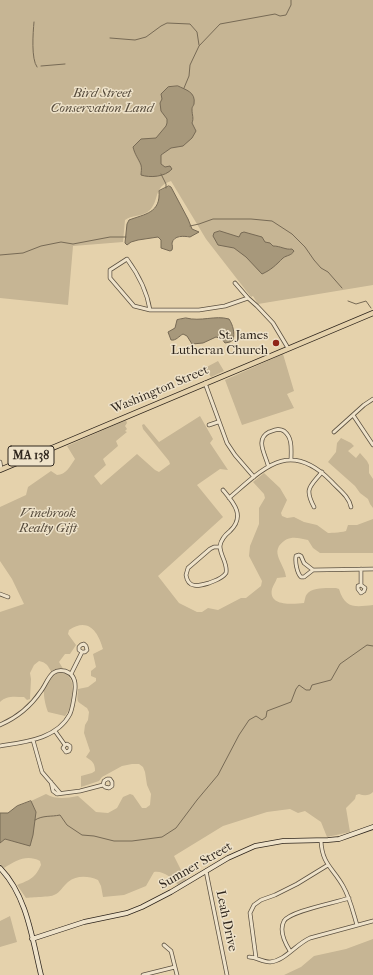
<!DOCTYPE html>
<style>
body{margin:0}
canvas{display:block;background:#e5d2ac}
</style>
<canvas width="373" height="975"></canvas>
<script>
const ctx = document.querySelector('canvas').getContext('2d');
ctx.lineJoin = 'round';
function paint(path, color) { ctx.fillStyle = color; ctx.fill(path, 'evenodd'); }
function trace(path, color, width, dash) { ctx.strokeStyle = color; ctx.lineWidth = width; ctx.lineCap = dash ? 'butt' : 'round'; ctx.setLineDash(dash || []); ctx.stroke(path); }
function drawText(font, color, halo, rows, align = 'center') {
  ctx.font = font + ' "IM FELL French Canon",serif'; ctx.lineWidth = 3; ctx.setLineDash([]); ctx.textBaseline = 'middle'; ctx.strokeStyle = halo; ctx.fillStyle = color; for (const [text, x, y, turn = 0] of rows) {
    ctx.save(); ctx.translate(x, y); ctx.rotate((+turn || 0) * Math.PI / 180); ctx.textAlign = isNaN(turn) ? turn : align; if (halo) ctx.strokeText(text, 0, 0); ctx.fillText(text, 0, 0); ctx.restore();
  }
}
paint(new Path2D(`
 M0 0H373V285L258 304 253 296 251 297 206 239 171 181C153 187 160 199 150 210 143 217 131 215 125 220L123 242 73 246 68 305 0 298Z
 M283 354 294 391 287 394 294 408 242 425 225 380Z
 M218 361 224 371 211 377 209 374 203 369Z
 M200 416 213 439 210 443 228 470 220 469 197 485 223 517 158 576 179 603 197 612H202L208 608 218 610 241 598H246L261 586 262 581 249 556 250 546 259 524V508L265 498 264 494 253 482 264 473 280 488 287 500 281 513 282 516 287 518 294 517 304 522 317 525 328 533C331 533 345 532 346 531L348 525H357L373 519V553H320L313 548 308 540C296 537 287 535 279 546 277 550 277 552 278 556 280 563 285 569 286 577L277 578C276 582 273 585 272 589 268 607 294 604 304 603 305 600 305 596 307 594 312 587 327 588 336 588L339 589C345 609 355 607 373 605V792C369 796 364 796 359 794L356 795 355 799 346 808 350 832 327 837 321 822 305 811 298 813 290 809 267 812 223 826 174 856 186 880 178 885C173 878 162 870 154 872L146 886 124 895 103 897 101 886 98 880C88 876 77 875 68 882 63 886 60 893 54 895 51 897 31 897 26 898L17 885C30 880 35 878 41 865L40 861C26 854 16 861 4 868L0 864V843L5 839 15 842 36 812 31 801 46 794C57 800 66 798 78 796L96 812 108 813 117 808 123 797 130 794 133 795 142 808H146L150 805 151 794 147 785 145 772 143 767 139 764H132L122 766 102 777 99 781 81 787V776L92 773 95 771C95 763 92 761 86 757L90 751 84 733 85 725 88 720 89 712 87 708C76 700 77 704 78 689L88 687 96 681V678L91 676V671L96 667 93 654 103 649C98 631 88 617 69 630L68 634 76 645 70 654H65L59 662C61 665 63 669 65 672 67 675 70 677 71 680 75 690 72 708 65 716L48 712C46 707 44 699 44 694 43 683 57 679 49 668 47 664 44 662 39 661L34 665 30 673 31 679 30 699 27 700 24 697C15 697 7 695 0 702V612L24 604 12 579 0 561V507L26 495 28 487 51 471 57 475C66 475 70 466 75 459L67 446 126 420 127 423 125 426 127 429 125 431 127 432 116 441 118 446 103 459 106 465 94 476 101 485 137 454 155 470 159 472 170 464 169 461 143 429 142 425 144 424 159 442Z
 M341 438 351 443 354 446 348 451 356 458 360 453 367 461 369 465V473L373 479V508L370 504 368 499 360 493 355 486 328 462 336 452 337 443Z
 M10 916 17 942 0 947V921Z
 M373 939V975H284L301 967 314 956 346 949Z`), '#c6b594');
const water = new Path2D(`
 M178 86C186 90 196 92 194 104 193 107 192 106 192 110 192 115 194 118 192 123L196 131 192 138 183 146 171 148 161 155V164L165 167 170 166 172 169C165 177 150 178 141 175 141 172 142 169 141 165 138 158 135 155 133 147L141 139 156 138 166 126 167 123V119L161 111 160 103 162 99 161 94 168 87Z
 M169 186 171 187 188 219 192 229 199 232 190 237C184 236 174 235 172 243 172 245 173 247 172 250L170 251 161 248V240L158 237 138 240 131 242 127 245 125 243 127 224 129 220C145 214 161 213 159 191Z
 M220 231 239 237 241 233 244 232 262 237 265 242 270 243 273 246C281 246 285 250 292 249L294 251C291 256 287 255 283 258 276 265 271 270 262 274L246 257 234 248 218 245 213 236 214 233Z
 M186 318C201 322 215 315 229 319 233 325 235 333 233 340L230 342 225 343 222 339 216 337 203 343 192 344 187 336 183 334C179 336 176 341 171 340L168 332 175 328 177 320Z
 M31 801 36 812 33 835 30 846 5 839 0 843V813H8L17 806Z`);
paint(water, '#a7987b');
trace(water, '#776a55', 1);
trace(new Path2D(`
 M34 22C33 33 31 59 37 67
 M110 38 135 40 146 37 161 26 167 23 190 24 197 32 199 45
 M41 66 65 64
 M184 88 189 76 190 65 199 46 220 24 275 14 280 16 286 15 291 5V0
 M161 174 166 184V188
 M190 226 199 224 213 219H251L272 221 292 234 305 247 314 260 321 268 328 272 342 288
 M0 255 23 253 41 246 61 242 73 244 110 237H126
 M348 301 356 304 366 301 371 308
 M35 820C43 815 51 817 60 815L67 825 82 835 94 836 114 841H132L162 837 176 828 197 800 218 775 239 735 249 720 256 716 262 720 266 717 267 711 291 702 296 689 299 685 306 690H310L312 685 331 680 340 664 367 645 373 646`), '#776a55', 1);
const street = new Path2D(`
 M127 259C138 274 147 291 150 310L134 306 110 278V270Z
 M235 283 248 298 257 306 273 323 288 348
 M150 310H199L225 306 248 298
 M205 383 227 443 235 455 254 477
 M353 415 373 445
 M209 425 218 422
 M334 432 364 405 373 399
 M0 462 1 469
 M268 465C265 454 255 439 269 432 275 430 279 428 284 431 293 438 291 450 291 460
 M229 498C264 468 289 439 331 481 338 489 349 496 351 507
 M314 507C304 488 310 487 322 472
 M220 547H214L210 549 188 568 186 575C188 589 199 586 209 583 216 580 222 579 226 573 228 563 220 556 220 546 221 539 225 535 230 531 246 516 233 502 223 490
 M361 569V585L365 588 364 591 361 593 358 589V586L361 585
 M313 570 304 563 301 556 299 555 296 556C295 562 297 573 301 577H304L313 570 373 569
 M0 594 8 597
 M71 674 82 652H85L87 650 86 646 84 644 81 645 79 647V650L82 652
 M0 725C16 718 31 706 41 691 45 686 48 677 53 673 57 670 61 670 65 671 74 674 76 681 75 690 74 698 73 707 70 714 57 739 25 742 0 746
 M55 731 65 745 67 744 70 746V749L69 751 66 752 63 748 65 745
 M33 740 42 772 60 793
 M51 782 53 791 57 794 80 791 103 785 104 781 107 779H110L112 782V786L109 788 105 787 103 785
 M321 841C322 864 333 868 343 886 350 898 353 912 357 925
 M206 871 227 975
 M164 945 171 951 177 975
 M290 951C285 943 279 930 284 921 290 911 335 903 349 898
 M249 957C256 957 262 962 270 962 285 961 296 944 310 938L373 921
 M256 958 250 913 254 905 261 900 275 895 297 884 328 865
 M143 975 175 967`);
const secondary = new Path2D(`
 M0 868C27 896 32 938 41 975
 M32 939 84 922 127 913 142 907 171 892 228 858 255 846 283 841 328 840 339 839 373 827`);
const primary = new Path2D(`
 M0 470 373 313`);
trace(street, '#5c5141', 4.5);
trace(secondary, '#2f261d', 5.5);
trace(primary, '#2f261d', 6);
trace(street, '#eee2c9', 3);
trace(secondary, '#eee2c9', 4);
trace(primary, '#e5d2ac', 4.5);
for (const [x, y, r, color] of [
 [276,343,4,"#8f2418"]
]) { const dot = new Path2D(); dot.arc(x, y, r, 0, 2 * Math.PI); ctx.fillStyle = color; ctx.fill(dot); trace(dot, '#eee2c9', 1.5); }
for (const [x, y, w] of [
 [31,456,46]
]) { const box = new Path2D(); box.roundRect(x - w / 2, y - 10, w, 20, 3); ctx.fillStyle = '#eee2c9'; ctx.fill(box); trace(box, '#2f261d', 1); }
drawText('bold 12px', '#2f261d', null, [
 ["MA 138",31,456]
]);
drawText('italic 13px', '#554a3b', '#eee2c9', [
 ["Bird Street",102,94],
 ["Conservation Land",102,109],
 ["Vinebrook",48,514],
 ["Realty Gift",48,529]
]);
drawText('13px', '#2f261d', '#eee2c9', [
 ["St. James",268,336],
 ["Lutheran Church",268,351]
], 'right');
drawText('13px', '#2f261d', '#eee2c9', [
 ["Washington Street",160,390,-23],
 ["Sumner Street",196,866,-30],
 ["Leah Drive",226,921,78]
]);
</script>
